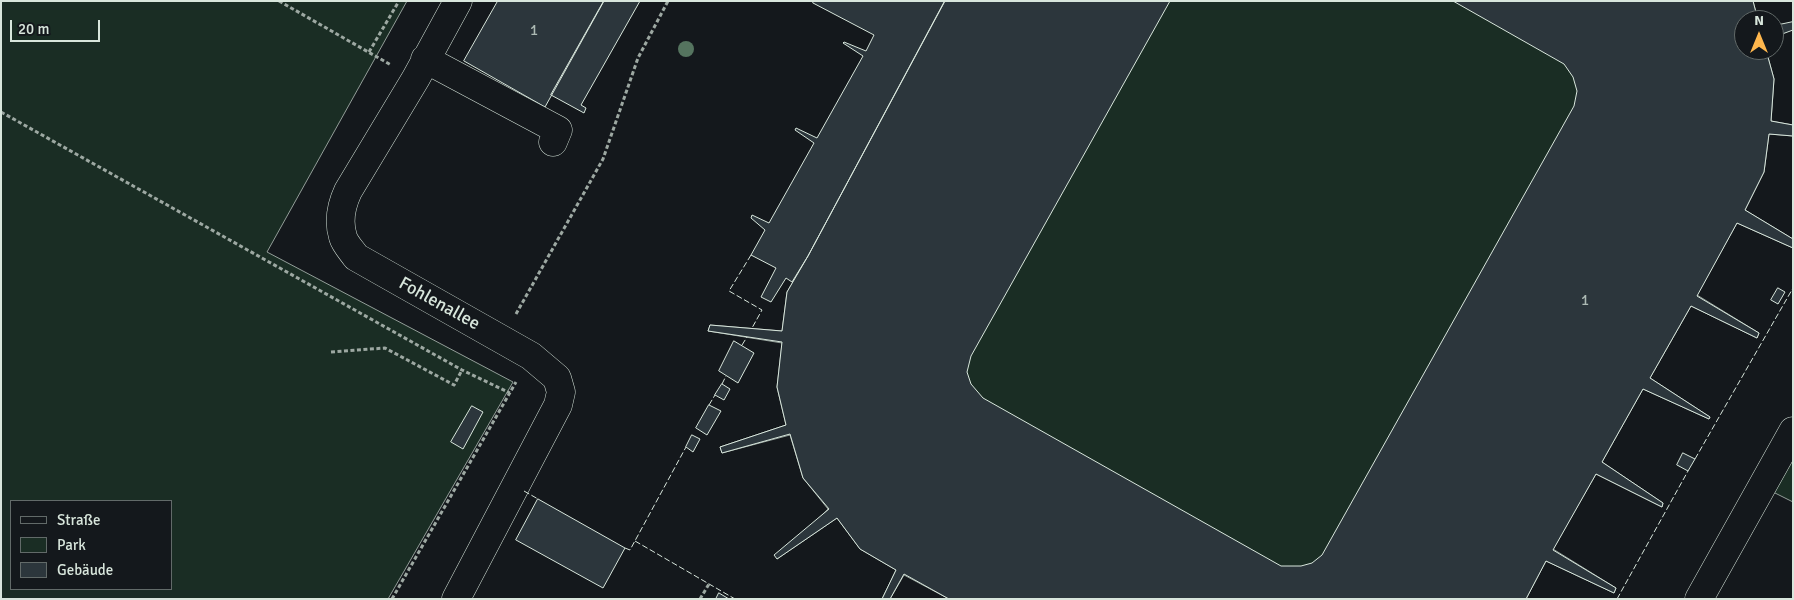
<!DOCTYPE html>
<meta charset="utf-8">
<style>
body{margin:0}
#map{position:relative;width:1794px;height:600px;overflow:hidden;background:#14181c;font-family:Signika,sans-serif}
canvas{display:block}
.frame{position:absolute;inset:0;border:2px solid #d8e6dc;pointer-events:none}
.legend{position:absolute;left:10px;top:500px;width:162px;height:90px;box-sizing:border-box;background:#14181c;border:1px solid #626a69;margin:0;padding:6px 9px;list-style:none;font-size:15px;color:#d8e6dc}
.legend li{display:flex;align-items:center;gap:10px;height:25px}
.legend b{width:25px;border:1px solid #626a69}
.north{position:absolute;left:1734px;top:10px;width:50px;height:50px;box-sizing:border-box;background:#14181c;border:1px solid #626a69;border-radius:50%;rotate:0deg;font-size:14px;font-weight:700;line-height:20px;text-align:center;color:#d8e6dc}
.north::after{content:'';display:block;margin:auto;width:18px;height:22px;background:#ffb74d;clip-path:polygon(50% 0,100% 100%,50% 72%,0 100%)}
.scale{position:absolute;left:10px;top:20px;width:90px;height:22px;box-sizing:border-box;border:2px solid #d8e6dc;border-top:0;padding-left:6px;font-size:15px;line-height:18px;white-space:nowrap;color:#d8e6dc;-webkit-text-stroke:4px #14181c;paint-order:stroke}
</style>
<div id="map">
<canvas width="1794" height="600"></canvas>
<div class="frame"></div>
<ul class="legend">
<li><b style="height:6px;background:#14181c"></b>Straße</li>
<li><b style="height:14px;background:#1a2d24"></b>Park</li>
<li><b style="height:14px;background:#2c363c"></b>Gebäude</li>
</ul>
<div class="north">N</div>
<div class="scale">20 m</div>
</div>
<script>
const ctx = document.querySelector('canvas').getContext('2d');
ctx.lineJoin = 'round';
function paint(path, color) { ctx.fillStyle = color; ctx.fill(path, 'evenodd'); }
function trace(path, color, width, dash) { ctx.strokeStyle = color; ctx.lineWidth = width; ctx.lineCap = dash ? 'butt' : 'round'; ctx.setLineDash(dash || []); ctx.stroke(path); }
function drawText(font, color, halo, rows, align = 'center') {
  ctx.font = font + ' Signika,sans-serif'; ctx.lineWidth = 4; ctx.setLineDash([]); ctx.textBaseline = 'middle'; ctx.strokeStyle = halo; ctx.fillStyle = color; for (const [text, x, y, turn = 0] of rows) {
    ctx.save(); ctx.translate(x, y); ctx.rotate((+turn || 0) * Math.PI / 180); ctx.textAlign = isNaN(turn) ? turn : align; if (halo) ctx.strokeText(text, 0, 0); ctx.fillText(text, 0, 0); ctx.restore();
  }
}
const green = new Path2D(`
 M1 1H407L267 252 513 382 388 599H1ZM11 501H171V589H11Z
 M945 1H1753L1758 20H1744V50H1766L1774 79 1771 121 1793 125V136L1769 134 1764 172 1745 210 1793 239V248L1737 223 1697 295 1759 333 1757 338 1691 306 1650 378 1710 417 1709 419 1643 389 1602 462 1663 503 1662 507 1596 474 1553 549 1616 588 1614 593 1546 561 1526 599H949L904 575 890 599H882L896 570 860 549 837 518 777 559 828 509 803 478 790 435 722 453 720 447 786 425 777 387 782 343 708 331 710 325 782 331 787 292 808 256Z
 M1793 457V502L1773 492Z`);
paint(green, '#1a2d24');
trace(green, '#939e99', 1);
const building = new Path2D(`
 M498 1H604L545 107 464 61Z
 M604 1H640L581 105 586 108 584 113 551 95Z
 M814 1H945L808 256 792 282 786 278 771 302 761 297 776 268 751 255 765 230 751 218 752 215 769 223 814 143 795 130 796 128 817 138 863 56 843 43 844 42 866 51 874 35 813 3Z
 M945 1H1170L971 356 967 372 971 384 983 398 1281 566H1301L1312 563 1322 555 1574 106 1577 91 1573 77 1564 64 1453 1H1753L1758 20H1744V50H1766L1774 79 1771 121 1793 125V136L1769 134 1764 172 1745 210 1793 239V248L1737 223 1697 296 1759 333 1757 338 1691 306 1650 378 1710 417 1709 419 1643 389 1602 462 1663 503 1662 507 1596 474 1553 550 1616 588 1614 593 1546 561 1526 599H949L904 574 890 599H882L896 570 860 549 837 518 777 559 774 555 829 509 803 478 790 434 722 453 720 447 786 425 777 387 782 342 708 331 710 325 782 331 787 292 808 256Z
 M1793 22V30L1774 37V26Z
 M1778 288 1785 292 1778 304 1771 300Z
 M734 341 754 353 738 383 719 371Z
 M722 384 730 389 724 400 715 395Z
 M709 405 721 411 707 435 696 428Z
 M472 406 483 412 463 449 451 442Z
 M692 435 700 439 693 452 686 447Z
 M1683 453 1695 459 1688 471 1677 465Z
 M538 499 625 548 603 588 516 540Z
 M719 593 729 599H716Z`);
paint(building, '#2c363c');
trace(building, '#d8e6dc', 1);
const minor = new Path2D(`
 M425 59 558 130 553 142
 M456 599 558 405 561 392 557 378 531 356 356 257C352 251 345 244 343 237 338 221 341 206 348 191L416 78 458 1
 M1699 599 1793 431`);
trace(minor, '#d8e6dc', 29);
trace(new Path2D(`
 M279 1 391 65
 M369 52 399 1
 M1 112 462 370 510 393
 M516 314 603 159 638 58 668 1
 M331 352 385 348 454 385 462 370
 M392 599 516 382
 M700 599 709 584`), '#9da8a2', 3, [4, 2.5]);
trace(minor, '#14181c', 28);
trace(new Path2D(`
 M751 255 729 291 762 310 752 328
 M742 345 747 337
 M722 384 726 376
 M709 405 715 395
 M1695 459 1793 288
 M524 491 538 499
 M635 541 735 599
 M625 548 630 550 686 447
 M1617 599 1688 471`), '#d8e6dc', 1, [6, 2.5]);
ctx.fillStyle = '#55745f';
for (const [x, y] of [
 [686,49]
]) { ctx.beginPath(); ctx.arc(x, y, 8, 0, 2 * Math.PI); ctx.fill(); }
drawText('15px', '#adbab4', null, [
 ["1",534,31],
 ["1",1585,301]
]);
drawText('18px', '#d8e6dc', '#14181c', [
 ["Fohlenallee",439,304,29]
]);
</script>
